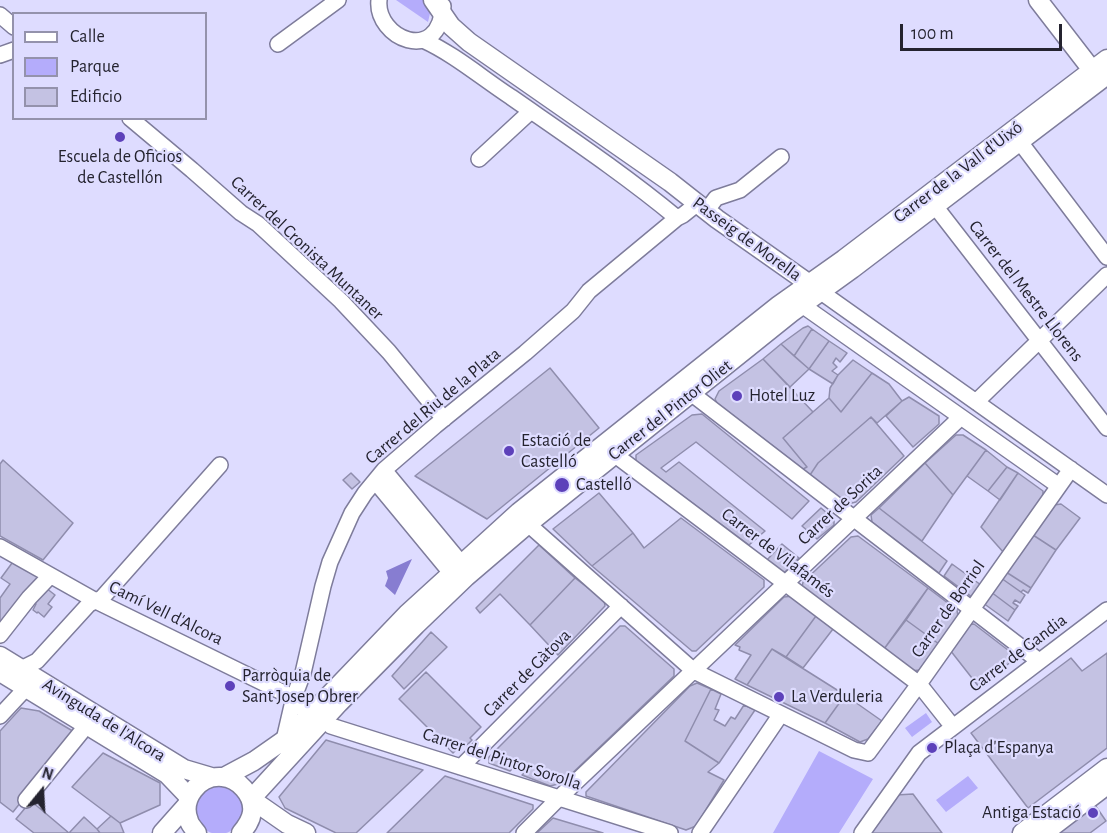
<!DOCTYPE html>
<meta charset="utf-8">
<style>
body{margin:0}
#map{position:relative;width:1107px;height:833px;overflow:hidden;background:#dedcff;font-family:"Alegreya Sans",sans-serif}
canvas{display:block}
.legend{position:absolute;left:12px;top:12px;width:195px;height:108px;box-sizing:border-box;background:#dedcff;border:2px solid #9492ac;margin:0;padding:8px 10px;list-style:none;font-size:18px;color:#24232f}
.legend li{display:flex;align-items:center;gap:12px;height:30px}
.legend b{width:30px;border:2px solid #9492ac}
.north{position:absolute;left:12px;top:761px;width:60px;height:60px;-webkit-text-stroke:4px #dedcff;paint-order:stroke;rotate:18deg;font-size:16px;font-weight:700;line-height:24px;text-align:center;color:#24232f}
.north::after{content:'';display:block;margin:auto;width:21px;height:27px;background:#24232f;clip-path:polygon(50% 0,100% 100%,50% 72%,0 100%)}
.scale{position:absolute;left:900px;top:24px;width:162px;height:27px;box-sizing:border-box;border:3px solid #24232f;border-top:0;padding-left:8px;font-size:18px;line-height:21px;white-space:nowrap;color:#24232f;-webkit-text-stroke:4px #dedcff;paint-order:stroke}
</style>
<div id="map">
<canvas width="1107" height="833"></canvas>
<ul class="legend">
<li><b style="height:8px;background:#fff"></b>Calle</li>
<li><b style="height:16px;background:#b4acfb"></b>Parque</li>
<li><b style="height:16px;background:#c4c2e3"></b>Edificio</li>
</ul>
<div class="north">N</div>
<div class="scale">100 m</div>
</div>
<script>
const ctx = document.querySelector('canvas').getContext('2d');
ctx.lineJoin = 'round';
function paint(path, color) { ctx.fillStyle = color; ctx.fill(path, 'evenodd'); }
function trace(path, color, width, dash) { ctx.strokeStyle = color; ctx.lineWidth = width; ctx.lineCap = dash ? 'butt' : 'round'; ctx.setLineDash(dash || []); ctx.stroke(path); }
function drawText(font, color, halo, rows, align = 'center') {
  ctx.font = font + ' "Alegreya Sans",sans-serif'; ctx.lineWidth = 4.5; ctx.setLineDash([]); ctx.textBaseline = 'middle'; ctx.strokeStyle = halo; ctx.fillStyle = color; for (const [text, x, y, turn = 0] of rows) {
    ctx.save(); ctx.translate(x, y); ctx.rotate((+turn || 0) * Math.PI / 180); ctx.textAlign = isNaN(turn) ? turn : align; if (halo) ctx.strokeText(text, 0, 0); ctx.fillText(text, 0, 0); ctx.restore();
  }
}
paint(new Path2D(`
 M396 0H425L431 9 428 22Z
 M926 713 932 722 912 737 905 728Z
 M819 751 873 779 839 833H773Z
 M968 776 978 788 946 812 936 800Z
 M195 810a24 24 0 1 1 48 0a24 24 0 1 1-48 0Z`), '#b4acfb');
paint(new Path2D(`
 M412 559 395 595 385 586 388 578 386 571Z`), '#877dd1');
const building = new Path2D(`
 M808 326 812 329 794 356 781 344 803 328Z
 M812 329 829 341 809 369 794 356Z
 M829 341 847 353 840 362 836 358 833 363 837 367 832 371 838 375 833 384 809 369Z
 M781 344 809 369 790 387 763 359Z
 M763 359 813 412 783 438 807 467 803 469 717 403 715 399 719 391Z
 M853 360 872 373 841 412 829 398 830 388 838 375Z
 M550 368 599 428 487 519 415 476Z
 M872 373 889 384 902 401 877 423 871 417 818 463 810 475 803 469 807 467 783 438 829 398 841 412Z
 M909 397 939 416V424L913 447 886 416 902 401Z
 M702 414 809 501 792 519 696 442 661 468 666 472 679 462 765 531 749 545 636 461V455L692 415Z
 M871 417 904 456 856 502 848 504 810 475 818 463Z
 M956 435H963L986 450 953 495 925 463Z
 M986 450 1007 467 988 491 967 476Z
 M3 460 73 523 43 560 0 536V464Z
 M925 463 953 495 922 541 879 508Z
 M1007 467 1018 473 1000 500 988 491Z
 M351 473 360 482 352 489 343 480Z
 M1018 473 1043 491V498L1004 553 981 527Z
 M599 493 633 533 592 566 553 529Z
 M1061 504 1080 518 1056 550 1033 535 1054 505Z
 M821 508 834 519V525L817 539 802 526Z
 M879 508 947 561 939 573 872 522 871 515Z
 M681 518 764 580V587L696 651H692L592 566 633 533 644 548Z
 M1033 535 1056 550 1031 588 1006 572Z
 M858 536 928 588 884 649 802 588 803 582 851 537Z
 M782 544 799 558 785 572 778 573 766 561Z
 M539 545 575 578 530 625 500 594 480 613 476 608Z
 M15 559 44 576 0 628V598L10 584 1 578Z
 M952 564 981 585 972 597 944 576Z
 M1006 572 1031 588 1028 593 1023 590 1021 592 1001 578Z
 M575 578 604 600 605 606 558 655 530 625Z
 M1001 578 1025 595 1020 603 1015 600 1013 603 1018 606 1015 610 991 592Z
 M46 588 55 595 48 604 52 607 44 617 38 612 37 613 33 610 36 604 34 603Z
 M928 588 957 610 958 617 939 644 906 620Z
 M991 592 1015 610 1008 621 983 603Z
 M793 596 816 616 786 657 772 649 747 685 735 679 751 655 739 650 740 647 735 645 784 597Z
 M816 616 833 629 803 668 786 657Z
 M906 620 939 644 919 670 912 671 884 649Z
 M974 624 1017 657 979 687 950 650 967 625Z
 M620 626H625L674 669V676L562 783 550 786 522 775 529 768 520 761 510 771 489 763V757Z
 M431 632 447 647 404 689 392 676Z
 M772 649 845 695 825 723 747 685Z
 M1107 653V748L1028 808 971 733 1071 658 1082 671Z
 M426 672 481 727 470 738 472 740 466 746 463 743 453 753 399 699Z
 M697 683 711 689 685 741 719 763 708 772 724 780 696 826 686 830 586 796V792L690 686Z
 M711 689 721 694 715 709 719 710 714 720 725 726 731 717 735 719 744 705 755 710 719 763 685 741Z
 M845 695 882 721 868 739 860 742 825 723Z
 M21 708 39 711 76 733 13 812 0 802V731Z
 M326 740 423 770 356 833H336L285 808 279 797Z
 M103 753 160 783V805L120 823 72 787Z
 M445 776 533 805V809L509 833H387Z
 M913 794 942 833H870L896 795Z
 M31 801 69 833H34L16 819Z
 M1095 805 1106 821 1090 833H1058Z
 M111 816 120 823 124 833H100L97 829Z
 M84 817 97 829 100 833H69Z
 M553 818 603 833H537Z`);
paint(building, '#c4c2e3');
trace(building, '#8f8dad', 1.5);
const minor = new Path2D(`
 M379 0C375 38 439 66 443 6
 M0 15 14 27
 M423 40C454 54 482 78 511 97 567 136 624 174 677 218
 M278 44 338 0
 M0 55 14 50
 M130 118 192 170 241 213 258 224 341 301 389 352 444 419
 M1020 142 1107 257
 M479 159 531 111
 M935 206 1107 428
 M707 210 716 198 740 190 781 157
 M821 292 1107 495
 M802 305 1059 486
 M691 393 1039 661
 M976 402 1107 275
 M614 454 919 684 953 727
 M384 470 461 563 465 573
 M375 481 451 573 463 576
 M528 524 694 671 854 750 868 753 919 684 1071 469
 M0 547 96 601 286 694 294 697 302 708 314 711
 M0 635 29 598 50 576
 M21 669 37 661 89 604 102 598 220 465
 M0 716 26 688
 M325 719 331 726 670 833
 M284 740 294 697 303 673 323 586 330 562 352 513 365 493 384 470 435 426 525 353 573 311 589 291 677 218 683 215 698 203
 M461 767 621 606
 M26 800 87 725
 M524 833 559 798 961 417
 M700 833 781 714
 M862 833 919 753 1107 610`);
const major = new Path2D(`
 M433 0 451 26 469 42 670 182 717 219 818 290
 M1038 0 1092 70
 M0 656 184 769 211 777
 M0 672 167 774 189 797
 M224 777 254 761 284 740 314 711 407 614 519 512 779 305 844 259 1107 59
 M251 799 339 703 416 625 466 577 528 524 791 313 852 269 1107 75
 M251 799 287 824 306 833
 M162 833 186 806
 M197 833C195 830 190 825 189 821 180 799 199 775 222 777 238 778 254 795 252 812 251 821 246 827 241 833
 M1022 833 1107 768
 M1044 833 1107 785`);
trace(minor, '#7e7c9b', 18);
trace(major, '#7e7c9b', 21);
trace(minor, '#fff', 15);
trace(major, '#fff', 18);
for (const [x, y, r, color] of [
 [120,137,6,"#5d41ba"],
 [737,396,6,"#5d41ba"],
 [509,451,6,"#5d41ba"],
 [562,485,8,"#5d41ba"],
 [230,686,6,"#5d41ba"],
 [779,697,6,"#5d41ba"],
 [932,748,6,"#5d41ba"],
 [1093,813,6,"#5d41ba"]
]) { const dot = new Path2D(); dot.arc(x, y, r, 0, 2 * Math.PI); ctx.fillStyle = color; ctx.fill(dot); trace(dot, '#dedcff', 2); }
drawText('18px', '#24232f', '#dedcff', [
 ["Escuela de Oficios",120,157,"center"],
 ["de Castellón",120,178,"center"],
 ["Hotel Luz",749,396],
 ["Estació de",521,441],
 ["Castelló",521,462],
 ["Castelló",576,485],
 ["Parròquia de",242,676],
 ["Sant Josep Obrer",242,697],
 ["La Verduleria",791,697],
 ["Plaça d'Espanya",944,748],
 ["Antiga Estació",1081,813,"right"]
], 'left');
drawText('18px', '#24232f', '#dedcff', [
 ["Carrer de la Vall d'Uixó",958,172,-37],
 ["Passeig de Morella",747,239,36],
 ["Carrer del Cronista Muntaner",307,248,43],
 ["Carrer del Mestre Llorens",1026,291,52],
 ["Carrer del Riu de la Plata",433,406,-40],
 ["Carrer del Pintor Oliet",670,410,-38],
 ["Carrer de Sorita",840,505,-43],
 ["Carrer de Vilafamés",778,553,37],
 ["Carrer de Borriol",948,609,-55],
 ["Camí Vell d'Alcora",166,613,26],
 ["Carrer de Gandia",1018,653,-37],
 ["Carrer de Gàtova",527,673,-45],
 ["Avinguda de l'Alcora",104,720,32],
 ["Carrer del Pintor Sorolla",502,759,18]
]);
</script>
